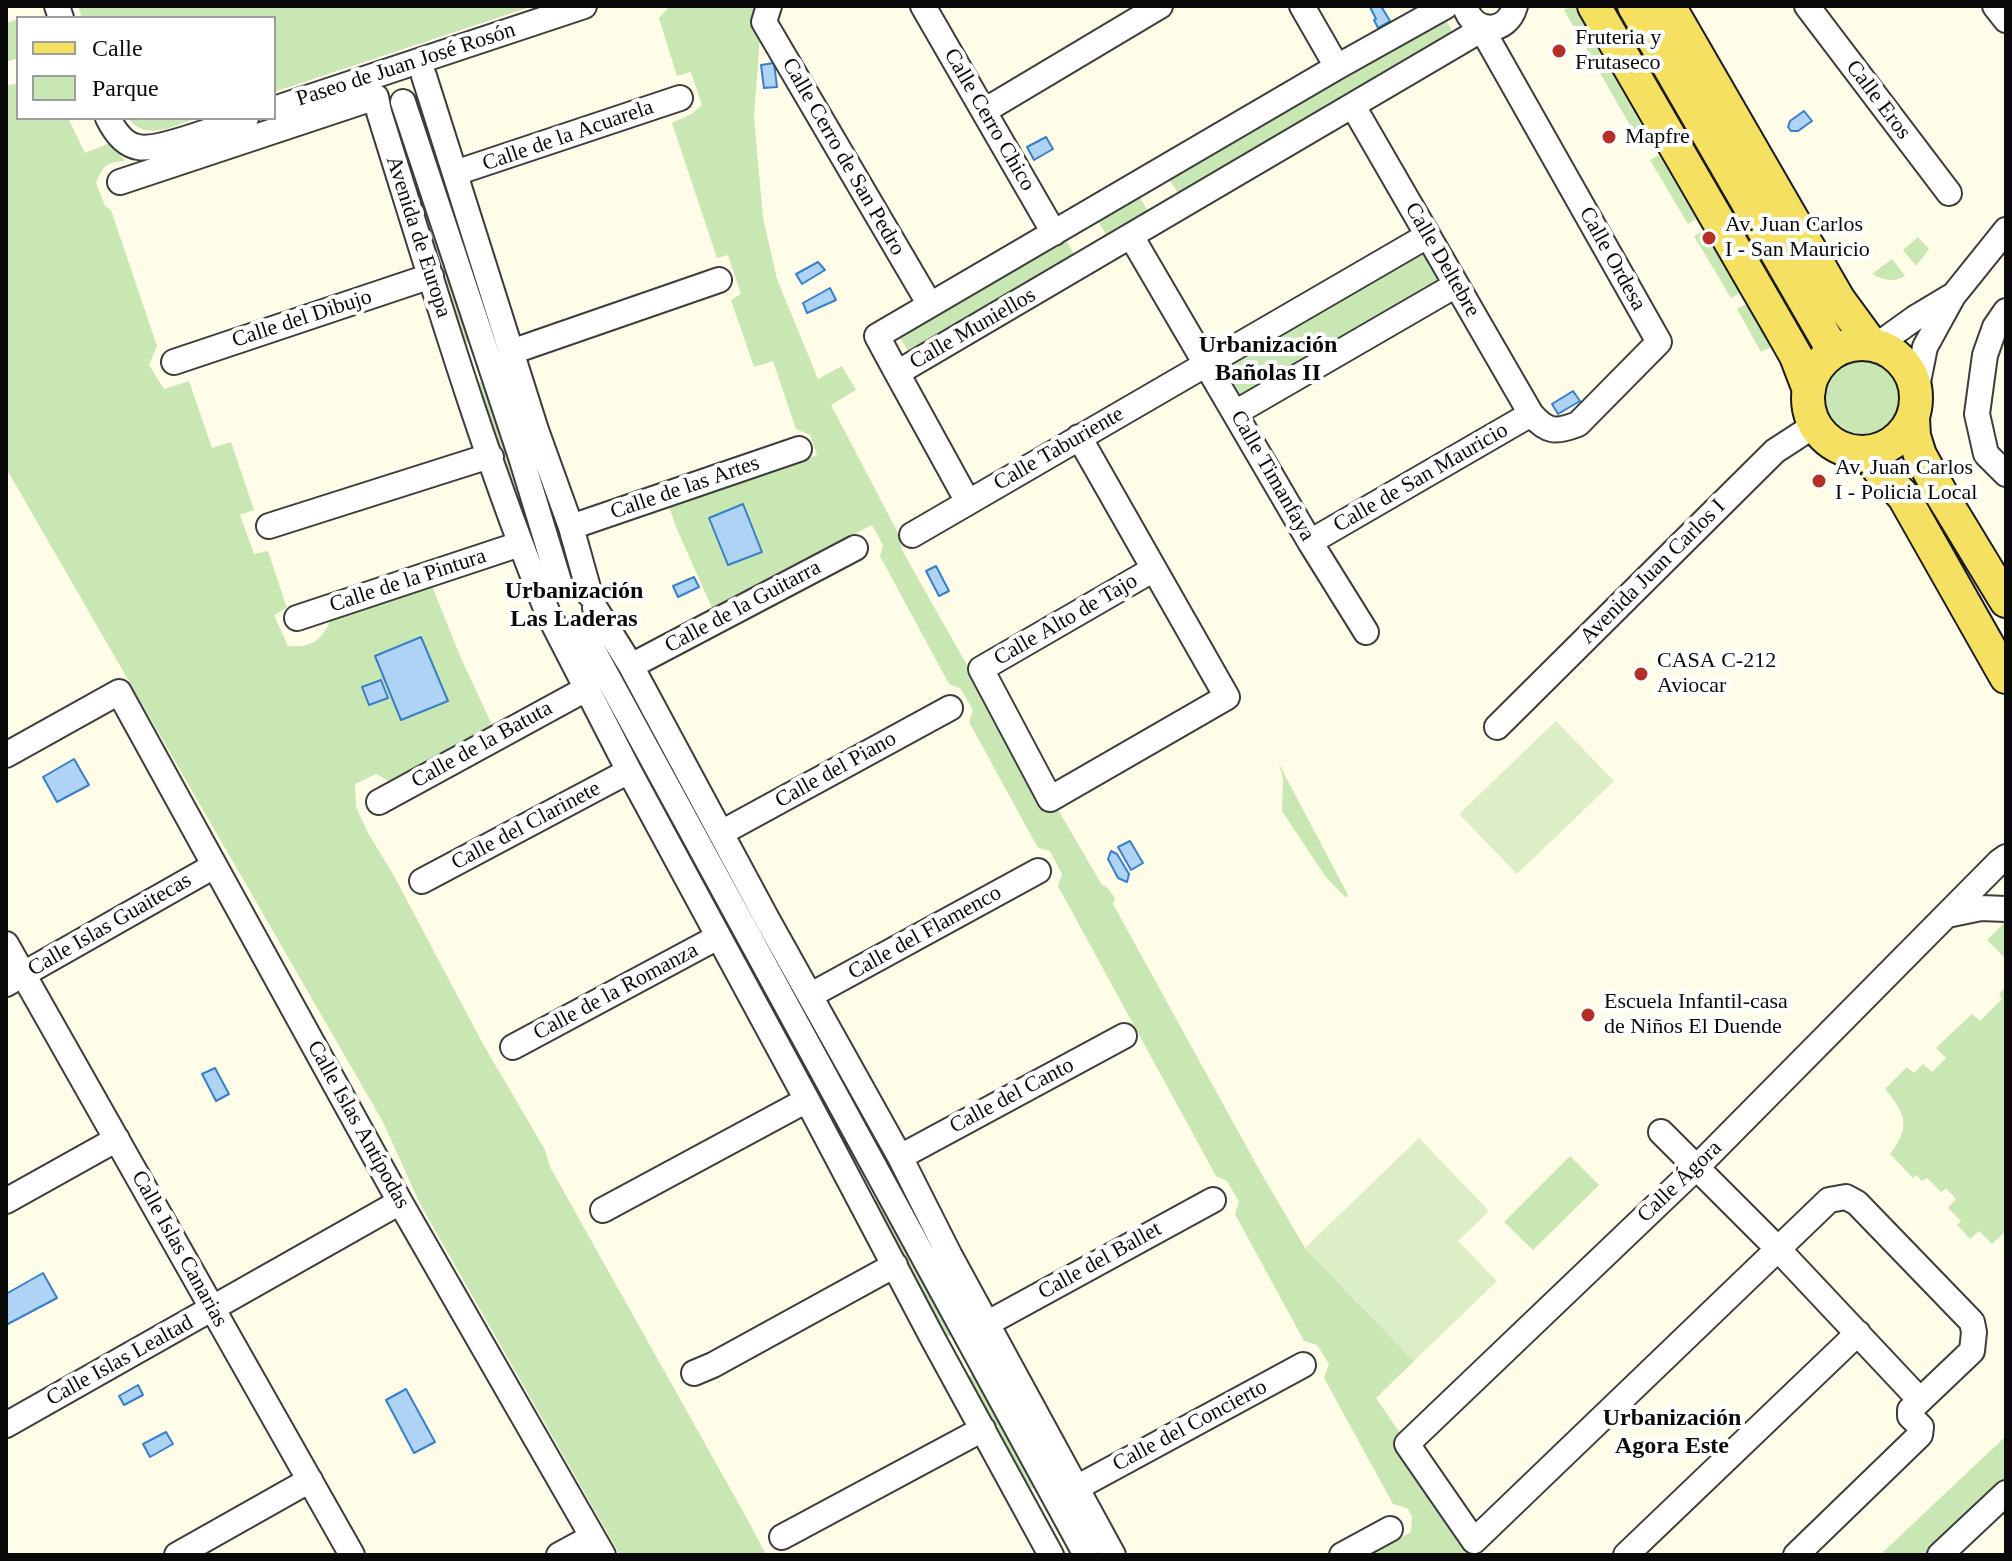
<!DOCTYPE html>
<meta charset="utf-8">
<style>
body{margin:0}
#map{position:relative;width:2012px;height:1561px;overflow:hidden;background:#fffce8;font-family:"Times New Roman",serif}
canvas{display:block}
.frame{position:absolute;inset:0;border:8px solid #0a0a0a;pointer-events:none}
.legend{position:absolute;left:16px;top:16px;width:260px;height:104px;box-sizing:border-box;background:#fff;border:2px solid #9d9d9d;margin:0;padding:10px 14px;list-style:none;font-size:24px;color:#0a0a0a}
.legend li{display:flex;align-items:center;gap:16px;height:40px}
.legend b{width:40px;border:2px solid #9d9d9d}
</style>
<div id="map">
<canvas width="2012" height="1561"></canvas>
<div class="frame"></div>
<ul class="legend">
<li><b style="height:10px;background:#f5e061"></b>Calle</li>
<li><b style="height:22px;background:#c9e7b3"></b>Parque</li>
</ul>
</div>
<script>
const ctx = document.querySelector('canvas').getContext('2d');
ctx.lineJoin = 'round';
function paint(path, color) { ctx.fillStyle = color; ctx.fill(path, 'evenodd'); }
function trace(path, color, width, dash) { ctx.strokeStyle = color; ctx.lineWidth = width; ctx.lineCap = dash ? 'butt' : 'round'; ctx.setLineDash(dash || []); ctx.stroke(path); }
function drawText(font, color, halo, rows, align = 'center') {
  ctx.font = font + ' "Times New Roman",serif'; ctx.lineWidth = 8; ctx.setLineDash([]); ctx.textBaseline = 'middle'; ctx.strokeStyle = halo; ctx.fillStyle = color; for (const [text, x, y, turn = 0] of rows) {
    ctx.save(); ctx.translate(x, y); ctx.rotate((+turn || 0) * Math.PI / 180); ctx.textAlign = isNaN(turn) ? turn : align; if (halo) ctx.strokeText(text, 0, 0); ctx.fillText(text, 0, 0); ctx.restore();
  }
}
paint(new Path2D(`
 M78 6H533L274 92V18H82Z
 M670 6H758L760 36 754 117 763 218 777 279 818 379 842 366 856 390 831 405 897 531 903 552 1049 810 1057 808 1102 885 1106 886 1115 898 1113 904 1261 1173 1305 1248 1414 1361 1376 1398 1402 1436 1468 1550 1477 1555H1371L1411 1532 1412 1516 1407 1508 1393 1504 1324 1378 1329 1364 1317 1345 1304 1341 1235 1214 1239 1202 1227 1181 1216 1176 1058 886 1062 874 1050 851 1038 848 969 722 973 710 960 688 949 684 880 556 883 545 872 525 712 608 676 527 669 507 817 455 810 435 796 429 773 361 754 367 731 300 741 294 728 255 717 258 672 123 690 115 702 105 691 72 677 76 659 18Z
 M1571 6H1574L1652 144 1643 148 1564 10Z
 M1445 18 1454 34 1179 195 1170 180Z
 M18 19V58L6 62V23Z
 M18 83V118H68L85 153 110 143 125 161C106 162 103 166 96 183L105 206 111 210 157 346 149 365 164 389 189 381 212 448 231 442 254 510 240 515 254 554 268 551 287 608 274 615 288 646C311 648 321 641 331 620L432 586 460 656 493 727 391 782 376 774 355 784 356 807 368 833 393 874 483 1044 545 1150 550 1167 750 1524 766 1555H620L420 1204 383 1122 6 468V86Z
 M128 118H197C174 126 145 142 128 118Z
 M428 128 465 238 460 240 423 130Z
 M402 138 470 341 465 343 397 140Z
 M1659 155 1696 219 1688 224 1650 160Z
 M1139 196 1148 211 1107 236 1098 221Z
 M1703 231 1740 293 1731 298 1694 236Z
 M1918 237 1929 249 1916 266 1903 250Z
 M1066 240 1075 256 909 353 900 337Z
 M1423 247 1444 283 1239 402 1218 366Z
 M1892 259 1905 276C1894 283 1883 280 1872 274Z
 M1746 304 1771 347 1761 352 1737 309Z
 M1826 398a37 37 0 1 1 74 0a37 37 0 1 1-74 0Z
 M483 381 538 545 533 547 478 383Z
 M596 677 679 830 673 833 590 680Z
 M1279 764 1348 895 1346 898 1325 876 1282 811 1283 779Z
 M702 871 772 1004 767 1007 696 874Z
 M2006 921V959L1987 940Z
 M2006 987V1231L1992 1244 1979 1231 1970 1239 1957 1225 1961 1221 1948 1208 1956 1199 1946 1188 1941 1192 1927 1178 1922 1181 1916 1175 1913 1178 1890 1154C1911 1126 1906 1114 1885 1089L1907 1067 1914 1073 1923 1064 1932 1072 1946 1058 1936 1048 1972 1014 1980 1021 2002 999 1999 994Z
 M793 1041 859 1163 853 1165 788 1043Z
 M859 1105 927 1233 922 1236 854 1108Z
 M1570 1156 1599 1185 1533 1250 1504 1222Z
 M878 1199 951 1335 947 1337 873 1201Z
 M973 1374 1034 1487 1029 1490 968 1377Z
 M2006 1436V1479L1926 1555H1880Z`), '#c9e7b3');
paint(new Path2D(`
 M1556 721 1614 781 1517 874 1459 814Z
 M1419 1138 1489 1211 1458 1241 1497 1281 1414 1361 1305 1248Z`), '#dceec5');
const water = new Path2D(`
 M1372 6H1381L1390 21 1378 28 1374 20 1376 19 1370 7Z
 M774 63 777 87 764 88 761 65Z
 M1804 111 1812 121 1798 131H1791L1788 127 1790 121Z
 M1046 137 1053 149 1034 160 1027 147Z
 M818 262 825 270 802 284 796 274Z
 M830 288 836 300 807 313 803 303Z
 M1573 391 1580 401 1558 414 1552 404Z
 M743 504 762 552 728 565 709 518Z
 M936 566 949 591 939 596 926 571Z
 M694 577 699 587 678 597 673 586Z
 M421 637 448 701 401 720 375 656Z
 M381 680 388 698 369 705 362 687Z
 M74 759 89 785 57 802 43 777Z
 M1130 841 1143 863 1131 870 1118 847Z
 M1111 851 1117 854 1129 874 1127 882 1118 878 1108 859Z
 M215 1068 229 1094 216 1101 202 1074Z
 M43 1273 57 1298 6 1325V1294Z
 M138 1385 143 1395 124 1405 119 1396Z
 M406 1389 435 1442 414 1453 386 1400Z
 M166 1432 173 1444 150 1457 143 1444Z`);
paint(water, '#aed3f4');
trace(water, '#3780c9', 2);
const minor = new Path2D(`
 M57 6 61 18
 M769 6 764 22 930 305
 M923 6 1054 233
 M1302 6 1337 67
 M1446 6 1337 67 877 336 897 373 1486 27
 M1465 6C1473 35 1507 35 1515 6
 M1807 6 1949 193
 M1995 6 2006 20
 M424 76 536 430 571 527 590 595
 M403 102 521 457 561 588
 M1353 106 1531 414C1547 432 1555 433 1578 424L1659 342 1487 38 1489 28
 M274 109 584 6
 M984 111 1160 6
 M108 118C114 130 124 145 138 147 159 152 224 125 246 118
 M455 173 680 98
 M120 182 376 97 379 112C432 281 482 452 549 616
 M1131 236 1310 542 1366 632
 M2006 311 1995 327 1985 355 1977 414 1986 454 2006 474
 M1876 346 1915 318 1950 297
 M511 352 719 280
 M174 362 431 276
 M897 373 968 502
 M1916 392 1925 347 1953 296 2006 230
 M1235 413 1456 285
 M1079 437 1227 697 1050 799 981 669 1154 569
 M269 526 483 458 491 457
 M571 527 799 449
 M912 535 1427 236
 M1310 542 1531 414
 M595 608 631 666 767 919 900 1157 950 1256 1113 1555
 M297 618 520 544
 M553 623 629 771 807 1100 932 1337 1051 1555
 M582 630 1086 1555
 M631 666 855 548
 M1497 727 1775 451 1815 425
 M6 755 119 692 400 1202 603 1555
 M379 802 586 689
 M721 833 950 708
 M422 881 629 771
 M1947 915 1981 908 2006 909
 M6 944 352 1555
 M6 984 214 866
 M811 995 1038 871
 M513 1047 718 937
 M1661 1132 1778 1249 1920 1400
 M900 1157 1124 1036
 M6 1201 117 1139
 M603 1210 807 1100
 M988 1323 1213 1200
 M694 1373 713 1365 895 1265
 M6 1425 400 1202
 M1078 1487 1303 1365
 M782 1537 983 1429
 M177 1555 310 1480
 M559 1555 592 1537
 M1342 1555 1390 1529
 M1626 1555 1858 1333
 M1796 1555 1920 1435 1921 1427 1910 1416V1410L1972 1351 1974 1332 1972 1322 1857 1203 1846 1197 1829 1200 1474 1541 1407 1444 1696 1168 1999 862 2006 857
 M1940 1555 2006 1493`);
const major = new Path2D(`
 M1594 6 1779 326 1796 356 1809 390
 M1634 6 1834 352
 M1669 6 1839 300 1872 345
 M1808 398a54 54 0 1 1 108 0a54 54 0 1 1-108 0Z
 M1913 418 1914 436 1920 455 1943 497 2006 601
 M1864 453 1904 497 2006 677`);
trace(minor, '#3d3d3d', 28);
trace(major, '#1b1b1b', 36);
trace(minor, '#fff', 24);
trace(major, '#f5e061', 32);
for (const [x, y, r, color] of [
 [1559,51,8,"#b52f27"],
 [1609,137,8,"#b52f27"],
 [1709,238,8,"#b52f27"],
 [1819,481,8,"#b52f27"],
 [1641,674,8,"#b52f27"],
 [1588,1015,8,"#b52f27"]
]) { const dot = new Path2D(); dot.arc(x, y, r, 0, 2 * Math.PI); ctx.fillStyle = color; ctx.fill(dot); trace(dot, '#fff', 3); }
drawText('22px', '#0a0a0a', '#fff', [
 ["Fruteria y",1575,38],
 ["Frutaseco",1575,63],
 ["Mapfre",1625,137],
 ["Av. Juan Carlos",1725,225],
 ["I - San Mauricio",1725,250],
 ["Av. Juan Carlos",1835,468],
 ["I - Policia Local",1835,493],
 ["CASA C-212",1657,661],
 ["Aviocar",1657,686],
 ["Escuela Infantil-casa",1604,1002],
 ["de Niños El Duende",1604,1027]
], 'left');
drawText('22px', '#0a0a0a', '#fff', [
 ["Paseo de Juan José Rosón",406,65,-18],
 ["Calle Eros",1878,100,53],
 ["Calle Cerro Chico",989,120,60],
 ["Calle de la Acuarela",568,136,-19],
 ["Calle Cerro de San Pedro",843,157,60],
 ["Avenida de Europa",418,237,72],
 ["Calle Ordesa",1612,259,61],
 ["Calle Deltebre",1442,260,60],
 ["Calle del Dibujo",302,319,-18],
 ["Calle Muniellos",973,329,-30],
 ["Calle Taburiente",1059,449,-30],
 ["Calle Timanfaya",1272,476,60],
 ["Calle de San Mauricio",1421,478,-30],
 ["Calle de las Artes",685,488,-19],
 ["Avenida Juan Carlos I",1653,572,-45],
 ["Calle de la Pintura",408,581,-18],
 ["Calle de la Guitarra",743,607,-28],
 ["Calle Alto de Tajo",1066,620,-30],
 ["Calle de la Batuta",482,745,-29],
 ["Calle del Piano",836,770,-29],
 ["Calle del Clarinete",526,826,-28],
 ["Calle Islas Guaitecas",110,925,-30],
 ["Calle del Flamenco",925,933,-29],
 ["Calle de la Romanza",616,992,-28],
 ["Calle del Canto",1012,1096,-28],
 ["Calle Islas Antípodas",358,1125,61],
 ["Calle Ágora",1680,1182,-44],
 ["Calle Islas Canarias",179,1249,61],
 ["Calle del Ballet",1100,1261,-29],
 ["Calle Islas Lealtad",120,1361,-29],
 ["Calle del Concierto",1190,1426,-28]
]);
drawText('bold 24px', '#0a0a0a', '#fff', [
 ["Urbanización",1268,346],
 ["Bañolas II",1268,374],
 ["Urbanización",574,592],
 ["Las Laderas",574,620],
 ["Urbanización",1672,1419],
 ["Agora Este",1672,1447]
]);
</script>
